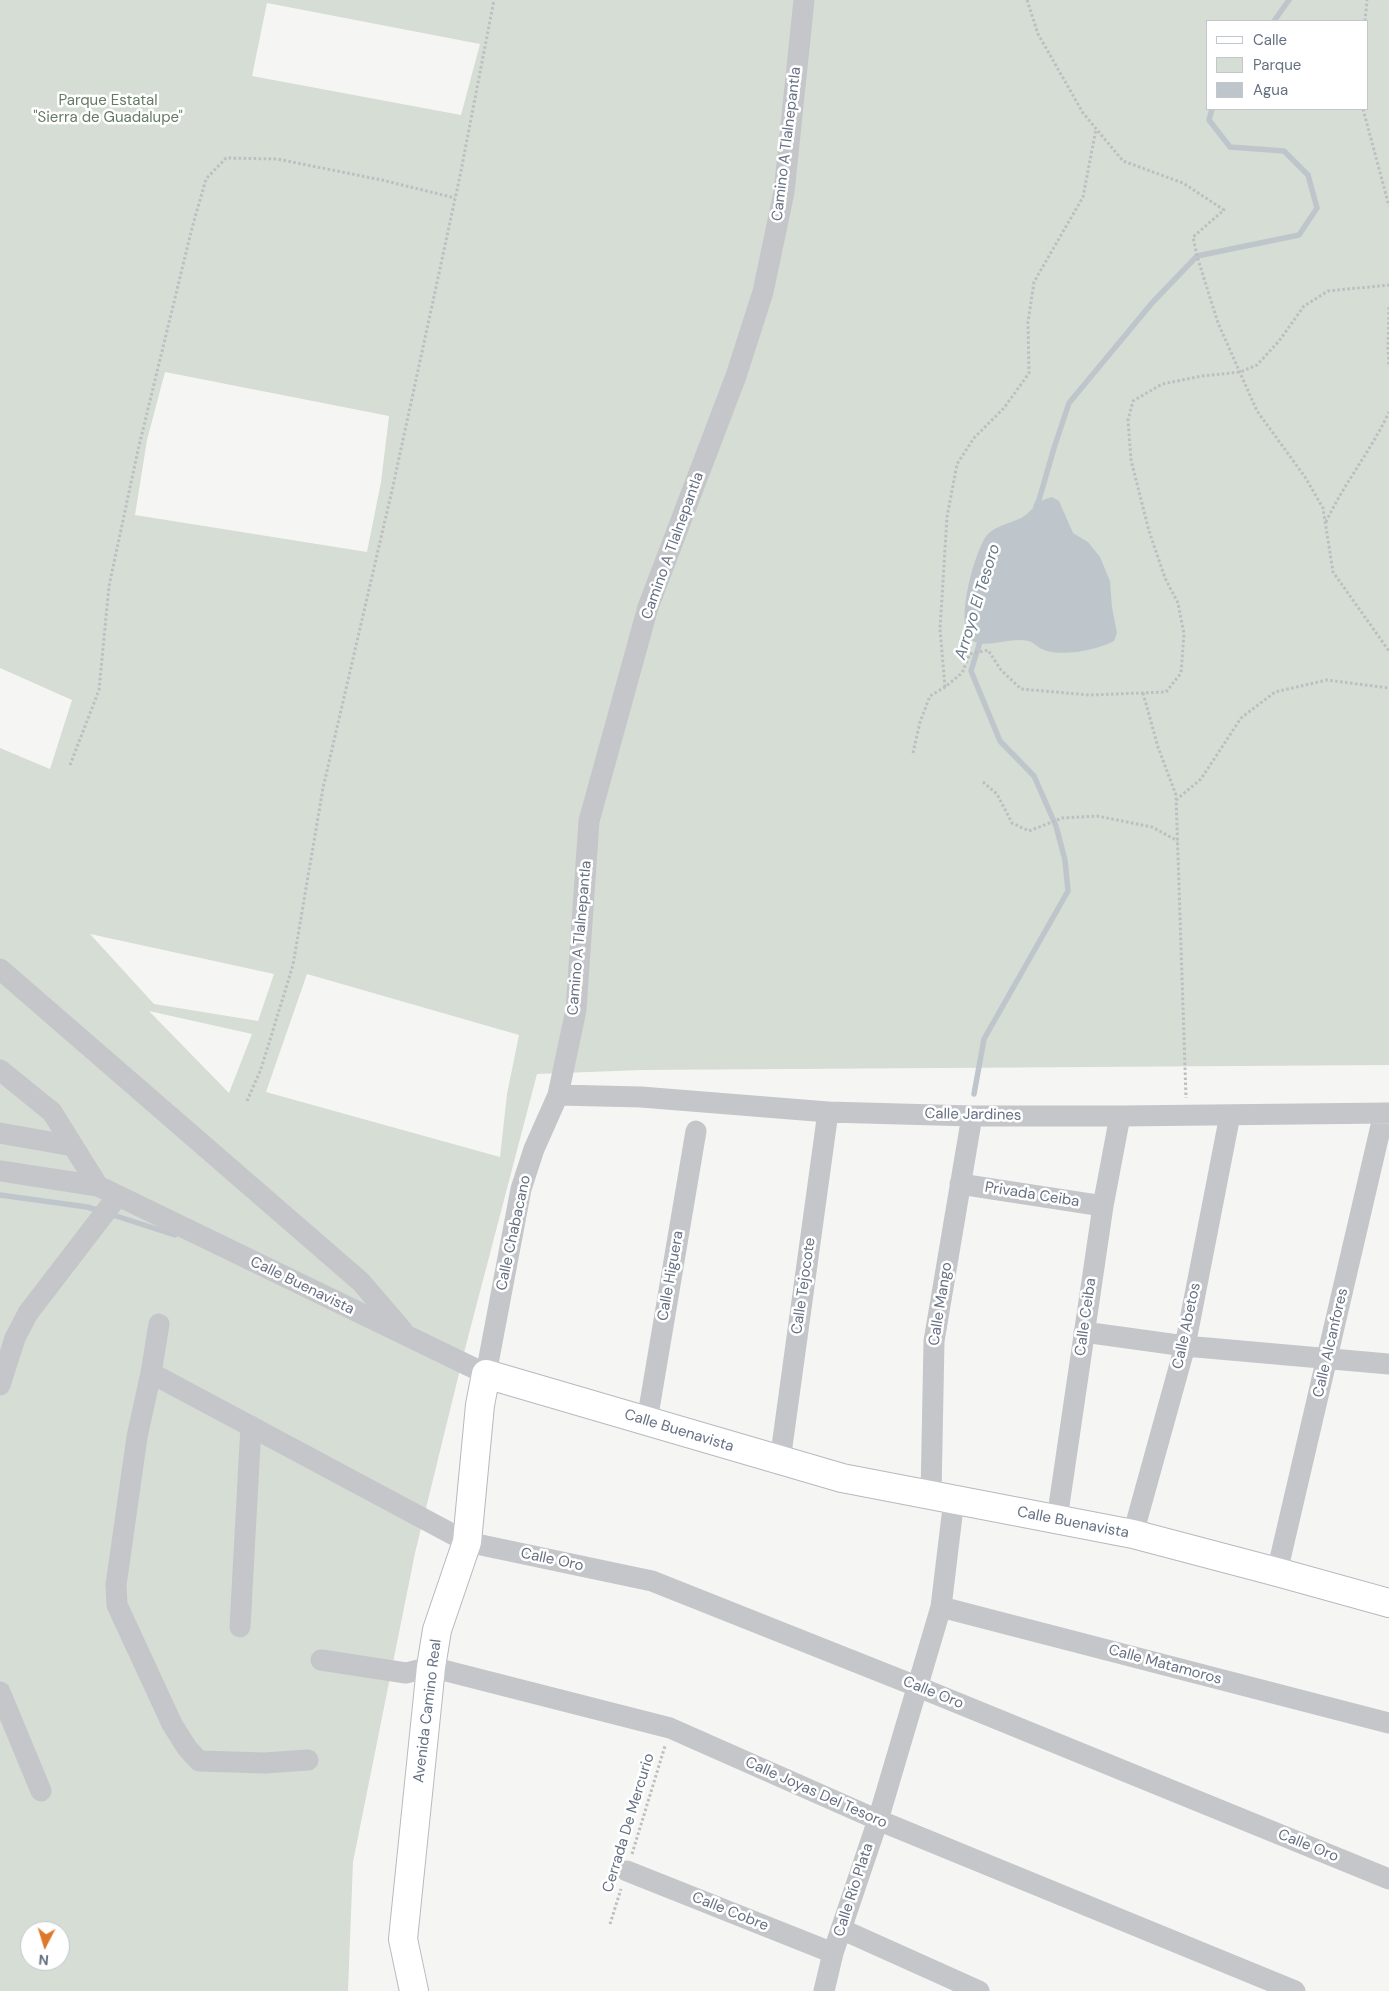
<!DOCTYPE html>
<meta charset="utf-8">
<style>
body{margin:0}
#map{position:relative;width:1389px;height:1991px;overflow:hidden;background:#f5f6f3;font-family:"DM Sans",sans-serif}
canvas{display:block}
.legend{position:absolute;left:1206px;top:20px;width:162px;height:90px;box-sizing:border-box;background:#fff;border:1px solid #c2c6cd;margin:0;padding:6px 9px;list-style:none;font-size:15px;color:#667083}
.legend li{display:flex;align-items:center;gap:10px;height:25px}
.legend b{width:25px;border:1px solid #c2c6cd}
.north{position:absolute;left:20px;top:1921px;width:50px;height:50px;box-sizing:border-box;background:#fff;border:1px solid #c2c6cd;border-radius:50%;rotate:185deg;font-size:14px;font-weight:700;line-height:20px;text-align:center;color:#667083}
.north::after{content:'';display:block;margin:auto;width:18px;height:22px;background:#de782a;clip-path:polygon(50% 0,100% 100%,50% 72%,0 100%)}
</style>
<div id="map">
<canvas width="1389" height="1991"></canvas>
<ul class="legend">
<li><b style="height:6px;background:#fff"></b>Calle</li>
<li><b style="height:14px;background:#d6ddd4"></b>Parque</li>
<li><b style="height:14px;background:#bec6cc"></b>Agua</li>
</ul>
<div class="north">N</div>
</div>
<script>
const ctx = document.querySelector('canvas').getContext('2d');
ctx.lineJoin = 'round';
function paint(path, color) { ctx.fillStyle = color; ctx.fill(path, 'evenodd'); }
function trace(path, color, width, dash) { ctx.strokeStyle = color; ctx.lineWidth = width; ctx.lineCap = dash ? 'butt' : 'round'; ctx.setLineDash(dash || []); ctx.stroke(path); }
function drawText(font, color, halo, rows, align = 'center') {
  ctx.font = font + ' "DM Sans",sans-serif'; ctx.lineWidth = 5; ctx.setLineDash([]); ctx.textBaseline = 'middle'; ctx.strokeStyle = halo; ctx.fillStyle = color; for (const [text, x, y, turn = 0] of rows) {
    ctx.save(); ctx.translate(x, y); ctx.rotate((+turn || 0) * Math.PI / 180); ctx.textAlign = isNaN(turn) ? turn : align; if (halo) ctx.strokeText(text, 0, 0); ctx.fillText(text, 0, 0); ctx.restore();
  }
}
paint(new Path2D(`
 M0 0H1389V1065L641 1070 537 1074 466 1345 415 1553 353 1862 348 1991H0V748L50 769 72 700 0 668ZM267 3 480 44 461 115 252 76ZM1208 21H1368V109H1208ZM165 372 389 416 381 482 367 552 135 515 147 440ZM90 934 274 974 258 1021 154 1004ZM307 974 519 1035 507 1094 500 1157 266 1092ZM149 1011 252 1034 229 1093ZM30 1931H60V1961H30Z`), '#d6ddd4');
paint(new Path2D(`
 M1052 497 1059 501 1073 533 1088 542 1100 557 1110 581 1112 607 1117 633 1114 641C1098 650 1062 657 1044 650 1038 648 1034 642 1028 641 1012 637 989 648 975 642 951 632 975 550 987 535 995 526 1011 523 1021 518 1035 510 1033 502 1052 497Z`), '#bec6cc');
trace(new Path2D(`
 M1274 21 1289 0
 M1036 506 1039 500 1054 448 1069 403 1152 303 1197 256 1299 235 1317 208 1308 175 1284 151 1230 147 1209 120 1212 109
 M974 1094 984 1039 1068 891 1065 860 1056 826 1034 776 1000 741 971 671 982 635
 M0 1195 87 1207 101 1211
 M110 1214 175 1235`), '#bec6cc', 5.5);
const secondary = new Path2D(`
 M414 1991 403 1939 431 1667 437 1630 467 1542 480 1405 486 1374 842 1478 1133 1534 1277 1572 1389 1603`);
trace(secondary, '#b6b9be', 30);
trace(new Path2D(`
 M1027 0 1038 34 1083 113 1123 161 1183 183 1224 210 1193 237 1197 256 1218 323 1257 411 1305 477 1323 508 1333 572 1389 651
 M1365 21 1367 0
 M1363 109 1389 206
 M1389 307 1388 348 1389 365
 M1326 522C1344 483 1371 451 1389 412
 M945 687 940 629 947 517 957 464 974 438 1004 408 1029 373 1028 322 1034 282 1083 197 1096 129
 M1143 693 1158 747 1176 795 1186 1098
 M913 753 920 722 930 696 945 687 962 673 970 654 988 650 1001 670 1021 689 1089 695 1166 692 1181 673 1184 634 1178 603 1165 578 1149 531 1131 460 1128 420 1133 401 1162 384 1202 376 1240 372 1257 365 1279 341 1304 306 1328 291 1389 285
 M70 765 99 690 109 586 138 450 192 228 206 179 226 158 277 159 382 180 455 198
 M983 782 997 794 1012 823 1029 831 1062 818 1097 816 1152 827 1178 841
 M1176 800 1201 779 1241 718 1275 692 1327 680 1389 688
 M247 1101 261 1069 293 965 323 788 393 486 460 176 494 0
 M632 1854 665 1746
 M610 1924 621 1889`), '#bdbec1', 3, [2.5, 2.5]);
trace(new Path2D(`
 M0 969 361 1282 403 1331
 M0 1070 52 1112 98 1186
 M558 1095 641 1097 828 1112 972 1116H1120L1389 1113
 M0 1133 73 1146
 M0 1171 98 1186 486 1374 521 1189 534 1149 558 1095 576 1010 589 821 648 607 736 376 763 292 784 192 804 0
 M960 1184 1103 1206
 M159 1324 151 1373 137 1437 116 1585 117 1605 172 1724 187 1748 199 1761 265 1763 308 1760
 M1084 1332 1185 1346 1389 1364
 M151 1373 467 1542 652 1581 916 1686 1389 1879
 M0 1385 15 1338 28 1313 117 1197
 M647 1421 696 1131
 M780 1461 828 1112
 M931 1495 934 1341 972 1116
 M1057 1519 1103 1206 1120 1116
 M1133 1534 1185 1346 1230 1115
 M1277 1572 1384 1113
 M941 1607 1389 1723
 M240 1627 251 1426
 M321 1660 406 1673 431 1667 670 1728 878 1820 1295 1991
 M0 1692 41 1791
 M627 1871 833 1953
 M841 1929 979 1991
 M824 1991 833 1953 878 1820 941 1607 954 1499`), '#c4c6ca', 21);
trace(secondary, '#fff', 28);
drawText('15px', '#647a64', '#fff', [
 ["Parque Estatal",108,101],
 ["\"Sierra de Guadalupe\"",108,118]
]);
drawText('15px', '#667083', '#fff', [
 ["Camino A Tlalnepantla",787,144,-83],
 ["Camino A Tlalnepantla",673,546,-70],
 ["Camino A Tlalnepantla",580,938,-85],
 ["Calle Jardines",973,1115,1],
 ["Privada Ceiba",1032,1195,9],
 ["Calle Chabacano",514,1233,-78],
 ["Calle Higuera",671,1276,-80],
 ["Calle Buenavista",302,1286,26],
 ["Calle Tejocote",804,1286,-82],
 ["Calle Mango",941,1304,-81],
 ["Calle Ceiba",1086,1317,-82],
 ["Calle Abetos",1187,1326,-78],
 ["Calle Alcanfores",1331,1343,-77],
 ["Calle Buenavista",679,1431,17],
 ["Calle Buenavista",1073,1523,11],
 ["Calle Oro",552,1560,12],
 ["Calle Matamoros",1165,1665,15],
 ["Calle Oro",933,1693,22],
 ["Avenida Camino Real",428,1711,-83],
 ["Calle Joyas Del Tesoro",816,1793,24],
 ["Cerrada De Mercurio",629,1823,-73],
 ["Calle Oro",1308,1846,22],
 ["Calle Río Plata",854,1890,-72],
 ["Calle Cobre",730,1912,22]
]);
drawText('italic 16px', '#667886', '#fff', [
 ["Arroyo El Tesoro",978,602,-73]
]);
</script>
